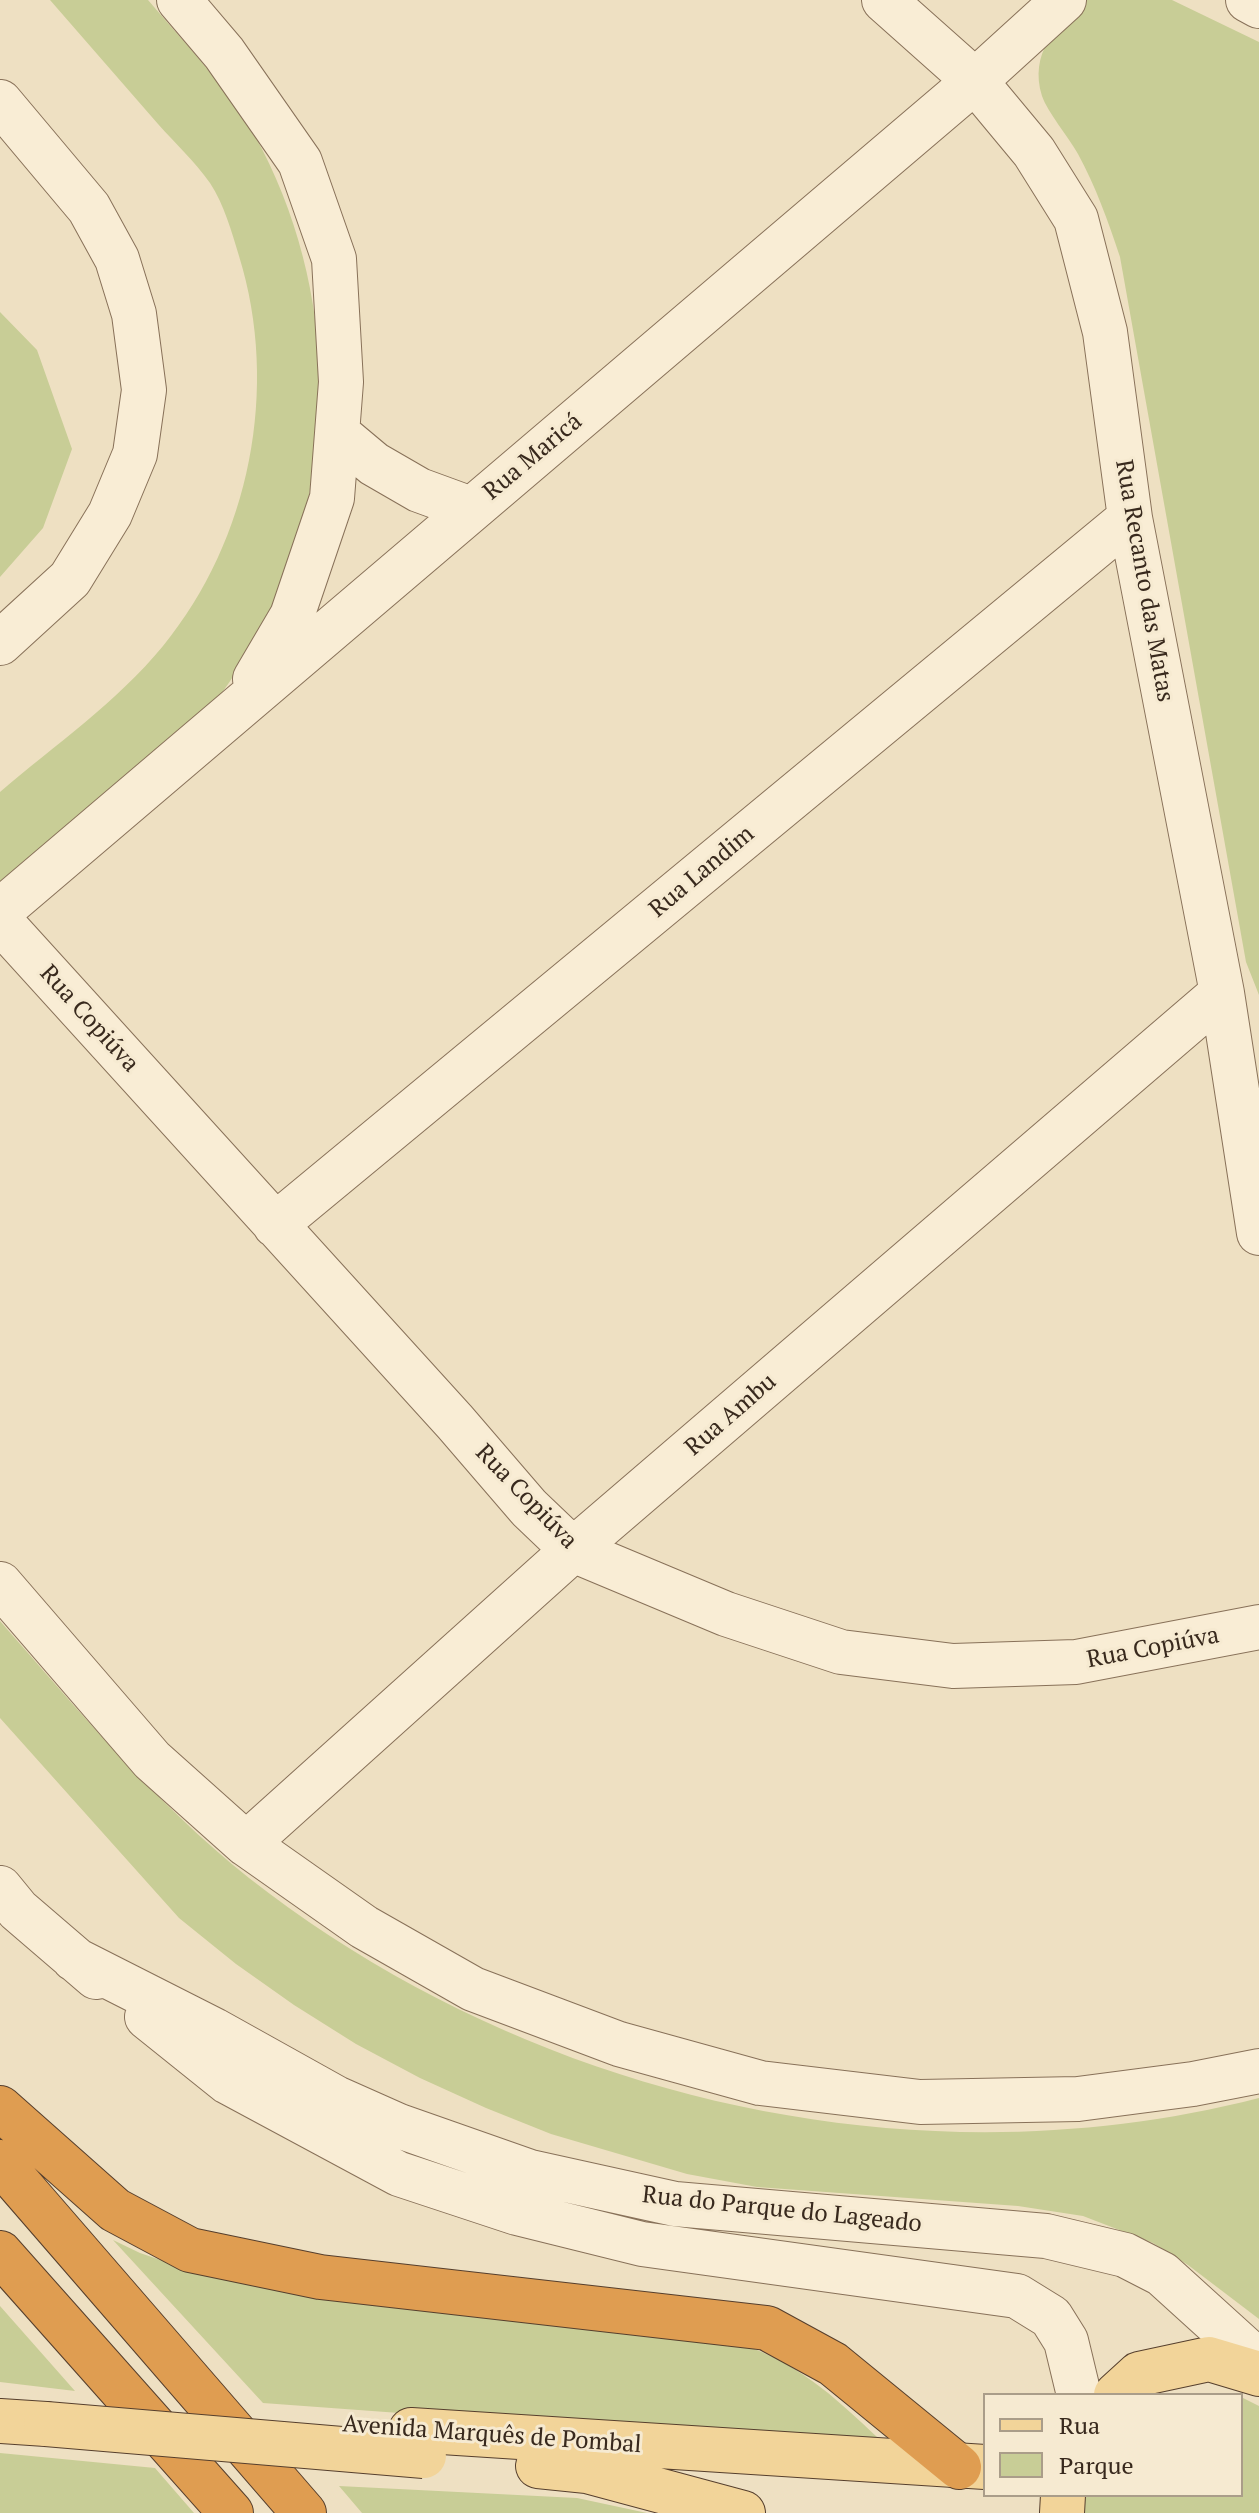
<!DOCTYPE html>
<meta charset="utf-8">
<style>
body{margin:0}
#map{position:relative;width:1259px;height:2513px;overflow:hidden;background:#eee0c2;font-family:"PT Serif",serif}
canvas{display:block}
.legend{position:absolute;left:983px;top:2393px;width:260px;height:104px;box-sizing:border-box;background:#f6ead1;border:2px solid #aa9d89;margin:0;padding:10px 14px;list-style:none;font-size:24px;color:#38291d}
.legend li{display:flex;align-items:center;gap:16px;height:40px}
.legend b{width:40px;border:2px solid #aa9d89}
</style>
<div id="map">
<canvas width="1259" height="2513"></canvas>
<ul class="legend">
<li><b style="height:10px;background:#f2d499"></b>Rua</li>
<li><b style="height:22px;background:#c8cd96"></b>Parque</li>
</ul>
</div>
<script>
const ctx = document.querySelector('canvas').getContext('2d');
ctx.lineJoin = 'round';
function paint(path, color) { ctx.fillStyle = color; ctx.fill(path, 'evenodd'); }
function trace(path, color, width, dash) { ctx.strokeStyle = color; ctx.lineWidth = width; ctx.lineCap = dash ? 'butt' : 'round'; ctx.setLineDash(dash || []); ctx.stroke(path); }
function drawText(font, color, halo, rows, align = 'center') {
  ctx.font = font + ' "PT Serif",serif'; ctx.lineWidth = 6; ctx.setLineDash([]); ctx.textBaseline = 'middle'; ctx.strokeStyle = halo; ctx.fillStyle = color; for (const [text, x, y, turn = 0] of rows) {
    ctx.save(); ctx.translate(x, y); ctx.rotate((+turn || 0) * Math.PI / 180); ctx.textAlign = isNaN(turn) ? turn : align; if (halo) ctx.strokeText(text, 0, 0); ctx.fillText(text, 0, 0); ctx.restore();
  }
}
paint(new Path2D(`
 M50 0H148C188 47 233 93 262 149 342 305 340 497 250 648 238 669 225 691 209 709 191 729 165 746 144 763 96 803 48 844 0 884V792C55 745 117 702 163 646 250 540 280 388 239 256 232 233 224 204 210 183 195 162 175 143 158 124 122 83 86 41 50 0Z
 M1084 0H1172L1259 42V995L1246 962 1120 257C1108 221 1096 187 1078 154 1068 136 1048 113 1042 96 1029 53 1056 27 1084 0Z
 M0 312 37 350 72 449 43 528 0 577Z
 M0 1621C79 1711 155 1803 249 1878 530 2098 912 2187 1259 2098V2319L1188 2265 1153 2243 1083 2216 1018 2206 757 2187 687 2174 551 2134 486 2108 420 2078 356 2044 294 2005 236 1964 179 1918 0 1718Z
 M113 2240 140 2253 190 2270 739 2343C807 2367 839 2402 890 2449L263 2403Z
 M0 2306 75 2391 0 2382Z
 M1241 2397 1259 2406V2513H1084L1085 2495H1241Z
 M0 2453 155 2468 194 2513H0Z
 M339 2486 577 2498 647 2513H362Z`), '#c8cd96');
const minor = new Path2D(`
 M179 0 224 53 300 162 334 259 341 382 332 498 292 616 255 679
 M884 0 975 81 1034 152 1076 219 1105 332 1130 518 1222 993 1259 1233
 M1248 0 1259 6
 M0 102 89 208 117 259 134 314 144 390 135 454 110 514 70 579 0 643
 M337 433 374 464 419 490 471 509
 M0 911 975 81 1064 0
 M0 921 455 1422 529 1508 573 1550 726 1614 841 1652 953 1666 1076 1662 1259 1627
 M275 1225 1130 518
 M0 1584 152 1760 246 1844 364 1927 473 1989 619 2044 760 2083 920 2102 1078 2099 1193 2084 1259 2071
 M246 1844 573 1550 1222 993
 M0 1888 18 1910 96 1977
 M74 1959 214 2030 336 2098 399 2126 530 2172 675 2204 1046 2236 1125 2255 1162 2274 1259 2362
 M147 2017 228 2082 399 2174 517 2213 642 2244 1017 2296 1051 2317 1066 2341 1079 2395`);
const major = new Path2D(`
 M1116 2395 1139 2374 1209 2359 1259 2374
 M0 2421 46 2424
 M411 2430 985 2467
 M538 2466 587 2471 743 2513
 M1062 2513 1063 2495`);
const highway = new Path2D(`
 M0 2108 115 2210 190 2250 320 2277 767 2328 833 2364 959 2467
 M0 2162 304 2513
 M0 2253 231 2513`);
trace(minor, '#887159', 46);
trace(major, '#563f2d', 46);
trace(highway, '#563f2d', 46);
trace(minor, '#f9edd5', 44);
trace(major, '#f2d499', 44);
trace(highway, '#df9d51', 44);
const majorBridge = new Path2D(`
 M46 2424 424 2456`);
trace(majorBridge, '#563f2d', 46, []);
trace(majorBridge, '#f2d499', 44);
drawText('24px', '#38291d', '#f6ead1', [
 ["Rua Maricá",533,457,-40],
 ["Rua Recanto das Matas",1144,581,80],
 ["Rua Landim",702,872,-40],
 ["Rua Copiúva",89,1019,48],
 ["Rua Ambu",731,1415,-41],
 ["Rua Copiúva",526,1497,46],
 ["Rua Copiúva",1153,1648,-11],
 ["Rua do Parque do Lageado",782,2210,6],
 ["Avenida Marquês de Pombal",492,2435,4]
]);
</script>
